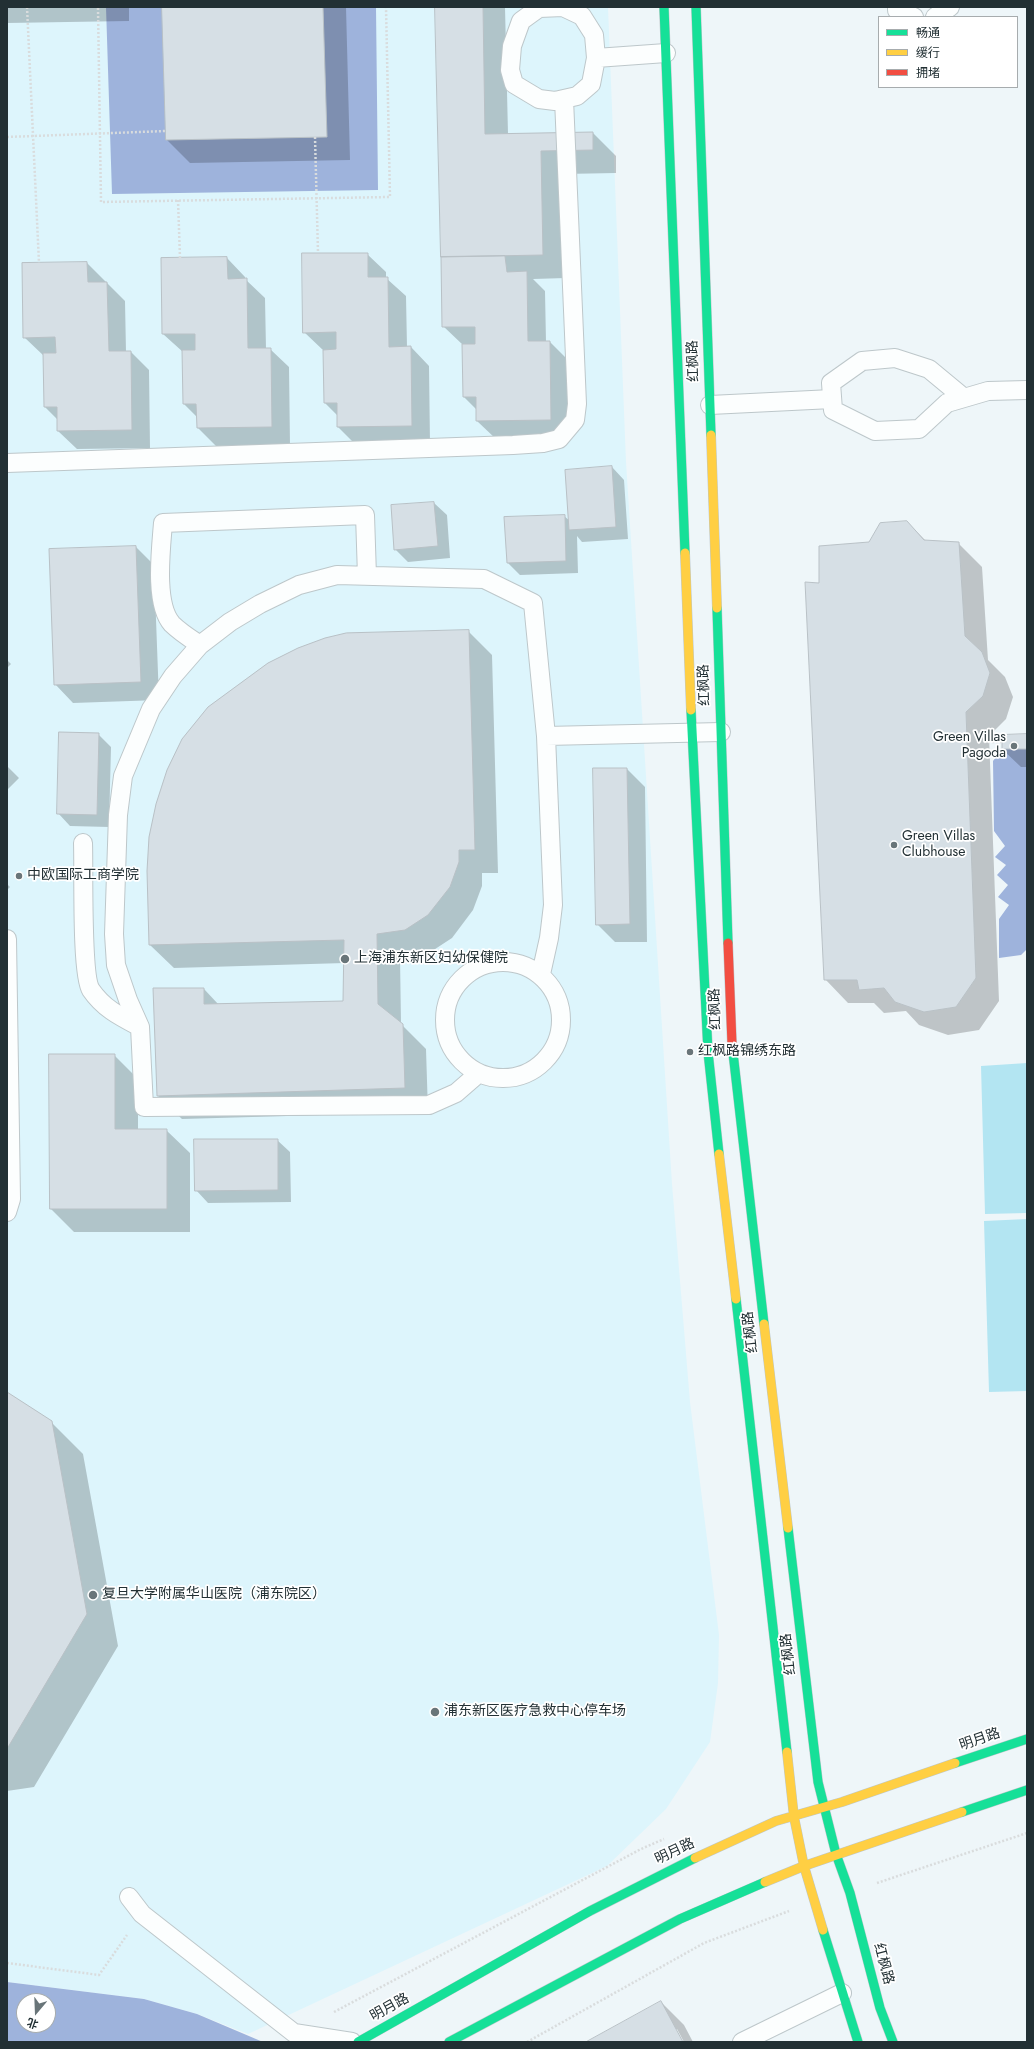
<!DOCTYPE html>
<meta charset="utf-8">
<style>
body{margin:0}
#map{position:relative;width:1034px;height:2049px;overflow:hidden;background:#eef6f9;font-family:Jost,"Noto Sans SC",sans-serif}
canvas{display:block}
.frame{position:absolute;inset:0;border:8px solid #223034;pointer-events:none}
.legend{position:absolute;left:878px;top:16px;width:140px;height:72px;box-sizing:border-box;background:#fff;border:1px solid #a7acae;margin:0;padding:5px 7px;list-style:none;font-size:12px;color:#223034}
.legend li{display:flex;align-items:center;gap:8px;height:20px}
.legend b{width:20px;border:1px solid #a7acae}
.north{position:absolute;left:16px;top:1993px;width:40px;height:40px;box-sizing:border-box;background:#fff;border:1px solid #a7acae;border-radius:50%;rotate:199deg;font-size:11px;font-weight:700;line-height:16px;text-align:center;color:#223034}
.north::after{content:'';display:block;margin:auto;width:14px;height:18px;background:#697579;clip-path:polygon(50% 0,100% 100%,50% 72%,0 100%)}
</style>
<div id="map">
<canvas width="1034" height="2049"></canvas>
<div class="frame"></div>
<ul class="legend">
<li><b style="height:5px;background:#16e098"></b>畅通</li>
<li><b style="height:5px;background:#ffcf43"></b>缓行</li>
<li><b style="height:5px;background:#f24e42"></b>拥堵</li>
</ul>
<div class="north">北</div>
</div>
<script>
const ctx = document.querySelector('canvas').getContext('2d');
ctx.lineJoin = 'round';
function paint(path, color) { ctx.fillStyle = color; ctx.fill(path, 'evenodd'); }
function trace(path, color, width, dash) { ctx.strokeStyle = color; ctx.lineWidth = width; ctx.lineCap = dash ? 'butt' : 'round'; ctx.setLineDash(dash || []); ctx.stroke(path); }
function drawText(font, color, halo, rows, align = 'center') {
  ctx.font = font + ' Jost,"Noto Sans SC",sans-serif'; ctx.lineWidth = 3.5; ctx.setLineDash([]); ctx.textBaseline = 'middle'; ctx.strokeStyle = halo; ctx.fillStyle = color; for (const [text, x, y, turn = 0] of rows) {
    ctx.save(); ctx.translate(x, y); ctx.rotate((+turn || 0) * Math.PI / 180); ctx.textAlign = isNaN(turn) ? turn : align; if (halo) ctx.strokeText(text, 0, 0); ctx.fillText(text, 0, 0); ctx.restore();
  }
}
paint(new Path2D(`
 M7 7H608L626 462 672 1184 690 1402 719 1635 718 1683 710 1742 666 1809 607 1866 248 2034 197 2014 144 1999 7 1982Z`), '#ddf5fc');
paint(new Path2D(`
 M1027 1063V1213L985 1214 981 1066Z
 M1027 1219V1391L989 1392 984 1221Z`), '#b3e5f2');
paint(new Path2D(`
 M106 7H162L166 140 315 137 323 7H376L378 190 112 194Z
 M1002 749H1027V949L1021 955 999 958V919L1009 905 998 897 1008 885 997 875 1006 865 995 857 1005 846 994 831 993 761Z
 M7 1982 144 1999 197 2014 263 2042H7ZM24 2001H48V2025H24Z`), '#9eb3dc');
paint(new Path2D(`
 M7 7H129V21L7 23Z
 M163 7H346L350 160 190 163 167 140Z
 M436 7H505L508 134 593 133 616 156V173L564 174 566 278 533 279 545 291 546 342H550L568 360 569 438 496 439 477 421V410L464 397 463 345 443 326Z
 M367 254 386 272V278L406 296 407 347H411L429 366 430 444 356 445 338 427V416L325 403 324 351 304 332Z
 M227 258 245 277V279L265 298 266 349H270L289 367 290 445 216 446 198 428 197 417 184 404 183 352 163 334Z
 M87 263 125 301 126 352H131L149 370 150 448 77 449 58 431V420L45 407 44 356 24 337Z
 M612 467 624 480 628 539 582 542 577 536 578 573 520 575 508 563 564 516 570 521Z
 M434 503 447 515 450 558 408 562 395 549 392 506Z
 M907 522 926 541 958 543 982 567 988 660 1005 677 1013 697 1006 719 989 736 999 1001 979 1030 948 1035 919 1025 906 1011 884 1013 874 1003H848L825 979 820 584 870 543Z
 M136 547 154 565 159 700 73 703 55 684Z
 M468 631 492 655 498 873H482V886L473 910 452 938 429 953 400 957 401 1024 426 1049 428 1112 182 1119 158 1096 204 989 219 1005 344 1002 345 963 174 968 150 945Z
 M7 660 11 664 7 668Z
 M98 734 111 747 109 827 70 826 58 813Z
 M1027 735V767H1021L1002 749Z
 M7 766 19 778 7 790Z
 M627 769 645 787 647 942H615L597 924Z
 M7 884 10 887 7 890Z
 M50 1055H114L138 1079V1130H166L190 1153V1232H74L51 1209Z
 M277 1140 290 1152 291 1202 208 1203 196 1190Z
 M7 1393 51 1422 83 1454 118 1646 34 1787 7 1791Z
 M661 2002 684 2025 693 2042H684L677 2029H675L682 2042H588Z`), '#0003');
const building = new Path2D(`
 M162 7H323L327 137 166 140Z
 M435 7H483L485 134 593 132V150L541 151 543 255 441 257Z
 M302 253H368V277H388L389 347 411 346 412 426 337 427V403H324L323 350 336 349V332L303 333Z
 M505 256 507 272 527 271 528 341H550L551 420 476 421V397H463L462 344H475V327H442L441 257Z
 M227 257 228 279 247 278 248 348H271L272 427 197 428 196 404H183L182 350H195V334H162L161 258Z
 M87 262 88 282H107L109 351H131L132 430 57 431V407H44L43 353H56L55 337 23 338 22 263Z
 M612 466 616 527 569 530 565 470Z
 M434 502 438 546 394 550 391 505Z
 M565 515 566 561 507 563 504 517Z
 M907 521 924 540 959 542 965 636 982 652 990 673 983 696 966 712 976 978 956 1007 924 1012 895 1002 884 988 859 990 857 980H824L805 582 819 583V546L869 542 880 523Z
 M136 546 141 682 54 685 49 549Z
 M469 630 475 850H459V862L450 887 428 915 405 930 377 934 378 1004 403 1024 405 1088 157 1096 153 988H204V1004L343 1001 344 940 149 945 147 871 149 837 156 804 167 770 182 739 208 707 268 663 298 648 325 638 346 633Z
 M59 732 99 733 97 815 57 814Z
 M1027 734V758V749H1002V735Z
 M593 768H627L630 924 596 925Z
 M49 1054H115V1129H167V1209H50Z
 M194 1139H278V1190L195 1191Z
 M7 1392 52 1421 87 1614 7 1749Z
 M661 2001 683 2042H586Z`);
paint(building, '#d6dfe5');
trace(building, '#b9c1c6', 1);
const lane = new Path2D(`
 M897 7V10L914 17
 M935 17 950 7
 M596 58 591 84 577 96 555 101 539 99 514 84 510 70 512 46 521 21 539 8 563 7 582 16 594 35 596 58 666 53
 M964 398 929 369 895 358 862 361 831 383 833 410 875 431 919 429 947 403 988 391 1027 390
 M710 405 832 399
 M7 463 513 445 543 443 559 439 575 420 577 404 564 99
 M200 645C191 639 180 632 172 624 154 604 161 549 163 523L365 515 367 576
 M546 736 721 732
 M83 843C84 868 81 975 91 990 104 1009 121 1017 140 1027
 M7 939 11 1199 7 1212
 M445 1020a58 58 0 1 1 116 0a58 58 0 1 1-116 0Z
 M479 1073 456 1093 429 1105 144 1107 140 1027 128 1000 116 965 114 934 118 815 123 776 151 709 173 676 200 645 230 622 260 604 299 585 337 575 484 579 533 603 546 736 553 905 549 938 541 974
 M129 1897 142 1914 294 2033 352 2042
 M742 2042 842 1993`);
const fast = new Path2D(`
 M664 7 685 553
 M696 7 711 435
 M717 608 728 943
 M691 710 708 1052 719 1154
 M732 1044 764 1324
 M736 1299 787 1752
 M788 1528 818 1782 836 1854 850 1893 880 2008 893 2042
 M955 1763 1027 1739
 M962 1812 1027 1790
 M823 1930 858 2042
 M358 2042 590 1911 695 1858
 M449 2042 680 1919 765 1882`);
const slow = new Path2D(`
 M711 435 717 608
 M685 553 691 710
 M719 1154 736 1299
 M764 1324 788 1528
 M787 1752 794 1817 804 1866 823 1930
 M695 1858 776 1821 842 1802 955 1763
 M765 1882 804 1866 962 1812`);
const jam = new Path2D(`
 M728 943 732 1044`);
trace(lane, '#bdc7ca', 20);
trace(fast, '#bdc7ca', 10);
trace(slow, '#bdc7ca', 10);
trace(jam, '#bdc7ca', 10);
trace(new Path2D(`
 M27 7 39 263
 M98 8 101 202 390 197 386 7
 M7 137 166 131
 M315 137 318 253
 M178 200 180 258
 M984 742H1002
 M877 1883 1027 1833
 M7 1963 99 1975 127 1935
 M334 2012 641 1849 664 1839
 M527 2042 704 1943 789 1911`), '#d9dcdd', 2.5, [2, 2]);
trace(lane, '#fcfefe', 18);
trace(fast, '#16e098', 9);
trace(slow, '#ffcf43', 9);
trace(jam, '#f24e42', 9);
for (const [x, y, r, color] of [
 [1014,746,4,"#697579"],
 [894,845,4,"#697579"],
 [19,876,4,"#697579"],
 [345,959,5,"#697579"],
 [690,1052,4,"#697579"],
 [93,1595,5,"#697579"],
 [435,1712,5,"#697579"]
]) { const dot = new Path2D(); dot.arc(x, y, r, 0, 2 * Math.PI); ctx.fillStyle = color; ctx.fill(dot); trace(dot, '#fff', 1.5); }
drawText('14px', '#223034', '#fff', [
 ["红枫路",694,361,-92],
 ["红枫路",705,685,-92],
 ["红枫路",716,1009,-92],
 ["红枫路",751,1332,-97],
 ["红枫路",789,1654,-97],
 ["明月路",980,1740,-19],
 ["明月路",675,1852,-25],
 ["红枫路",883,1964,75],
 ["明月路",390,2008,-29]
]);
drawText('14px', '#223034', '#fff', [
 ["Green Villas",1006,738,"right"],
 ["Pagoda",1006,754,"right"],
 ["Green Villas",902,837],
 ["Clubhouse",902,853],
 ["中欧国际工商学院",27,876],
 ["上海浦东新区妇幼保健院",354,959],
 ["红枫路锦绣东路",698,1052],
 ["复旦大学附属华山医院（浦东院区）",102,1595],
 ["浦东新区医疗急救中心停车场",444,1712]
], 'left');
</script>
